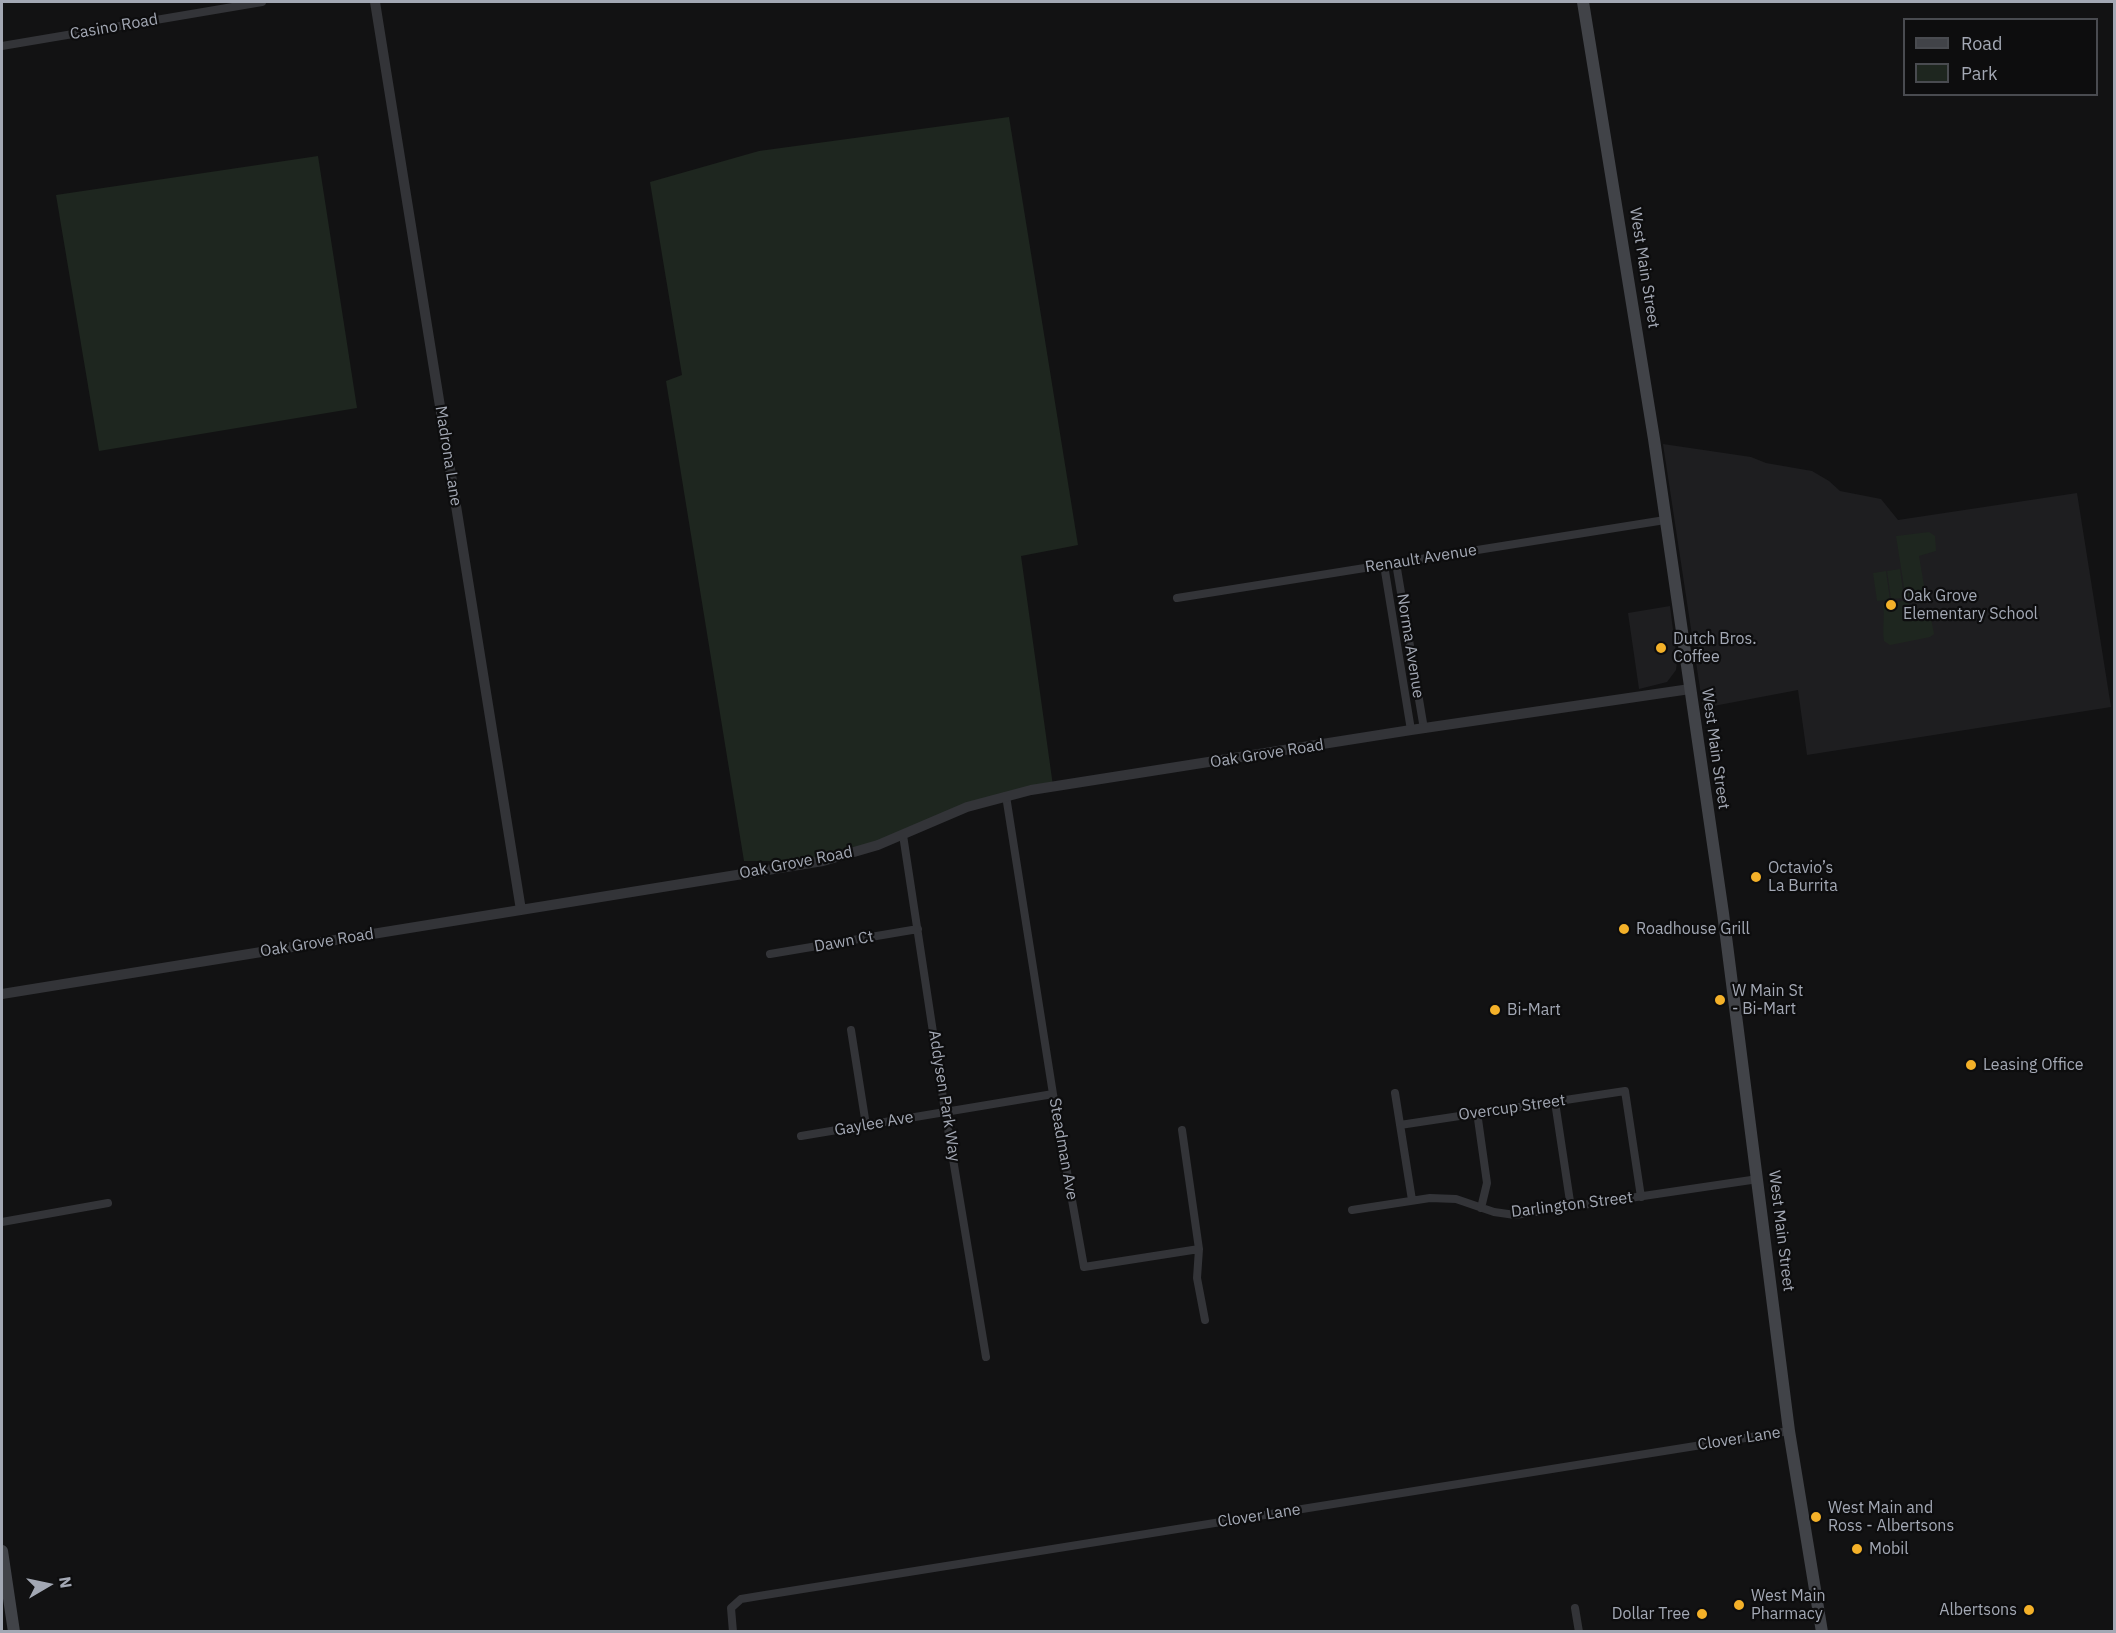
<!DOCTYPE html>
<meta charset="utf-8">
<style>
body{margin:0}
#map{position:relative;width:2116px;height:1633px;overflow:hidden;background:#121213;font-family:"IBM Plex Sans",sans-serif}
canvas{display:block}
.frame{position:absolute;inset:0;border:3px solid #a3a8b4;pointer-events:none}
.legend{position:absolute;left:1903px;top:18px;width:195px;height:78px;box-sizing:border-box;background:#0d0d0e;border:2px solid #494b50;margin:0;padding:8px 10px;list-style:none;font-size:18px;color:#a3a8b4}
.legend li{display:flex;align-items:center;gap:12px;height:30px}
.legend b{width:30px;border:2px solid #494b50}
.north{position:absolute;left:18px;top:1555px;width:60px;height:60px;-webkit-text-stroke:4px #0d0d0e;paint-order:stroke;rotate:81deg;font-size:16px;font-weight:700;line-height:24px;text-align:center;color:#a3a8b4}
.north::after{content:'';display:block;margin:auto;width:21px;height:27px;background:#a3a8b4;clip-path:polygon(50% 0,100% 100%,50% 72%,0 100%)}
</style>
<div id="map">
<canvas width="2116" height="1633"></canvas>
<div class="frame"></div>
<ul class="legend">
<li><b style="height:8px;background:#414348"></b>Road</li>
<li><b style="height:16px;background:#1e261f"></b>Park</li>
</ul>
<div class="north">N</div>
</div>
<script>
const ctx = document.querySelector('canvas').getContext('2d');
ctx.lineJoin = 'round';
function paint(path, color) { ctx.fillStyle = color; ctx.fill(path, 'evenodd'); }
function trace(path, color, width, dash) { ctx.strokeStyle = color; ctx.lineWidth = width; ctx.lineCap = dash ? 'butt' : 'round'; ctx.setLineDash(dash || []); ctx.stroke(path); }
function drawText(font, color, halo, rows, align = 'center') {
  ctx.font = font + ' "IBM Plex Sans",sans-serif'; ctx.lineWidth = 4.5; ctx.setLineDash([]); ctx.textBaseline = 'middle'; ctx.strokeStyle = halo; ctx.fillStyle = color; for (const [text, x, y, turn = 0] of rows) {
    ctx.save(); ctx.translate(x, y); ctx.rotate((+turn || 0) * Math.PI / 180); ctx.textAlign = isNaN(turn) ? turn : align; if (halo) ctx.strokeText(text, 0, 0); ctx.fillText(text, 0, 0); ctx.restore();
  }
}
paint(new Path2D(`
 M1663 444 1751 457 1766 463 1812 471 1829 481 1840 491 1881 499 1898 520 2077 493 2111 707 1807 755 1798 690 1703 708Z
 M1670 606 1677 661 1676 670 1667 682 1639 689 1628 613Z`), '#1e1e20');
paint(new Path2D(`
 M1009 117 1078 545 1021 556 1053 786 987 801 823 861H744L666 381 682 375 650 182 759 151Z
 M318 156 357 408 99 451 56 195Z
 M1929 532 1935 536 1936 551 1919 556 1926 597 1910 601 1909 604 1914 613 1931 619 1934 634 1930 637 1890 645 1884 641C1882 628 1885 617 1883 605L1906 600 1896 536Z
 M1900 569 1904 598 1891 599 1887 571Z
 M1886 571 1890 600 1877 601 1873 573Z`), '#1e261f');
trace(new Path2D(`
 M2 46 262 2
 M1396 563 1424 729
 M1384 565 1411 730
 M1177 598 1665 520
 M1006 796 1053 1094 1084 1267 1199 1249 1182 1130
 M903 835 945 1111 986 1357
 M770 954 918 929
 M851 1030 866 1125
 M1395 1093 1412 1200
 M1555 1102 1571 1208
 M1477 1112 1487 1183 1481 1208
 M1400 1125 1625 1091 1641 1197
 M801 1136 1053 1094
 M1352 1210 1430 1198 1456 1199 1494 1212 1515 1215 1758 1179
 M2 1222 108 1203
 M1199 1249 1197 1278 1205 1320
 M1575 1608 1579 1632
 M733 1632 731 1608 741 1599 759 1596 1789 1431`), '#333438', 8);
trace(new Path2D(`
 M375 2 521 910
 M2 994 823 861 878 845 967 807 1031 790 1411 730 1690 689`), '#333438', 10);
trace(new Path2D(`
 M1583 2 1654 439 1723 913 1789 1431 1822 1632
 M2 1551 14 1632`), '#414348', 12);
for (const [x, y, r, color] of [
 [1891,605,6,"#f4b129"],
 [1661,648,6,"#f4b129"],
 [1756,877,6,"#f4b129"],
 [1624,929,6,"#f4b129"],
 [1720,1000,6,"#f4b129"],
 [1495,1010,6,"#f4b129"],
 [1971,1065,6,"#f4b129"],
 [1816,1517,6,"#f4b129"],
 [1857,1549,6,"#f4b129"],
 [1739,1605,6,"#f4b129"],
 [2029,1610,6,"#f4b129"],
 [1702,1614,6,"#f4b129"]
]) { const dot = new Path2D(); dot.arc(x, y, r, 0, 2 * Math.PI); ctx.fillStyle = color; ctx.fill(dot); trace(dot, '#0d0d0e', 2); }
drawText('16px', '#a3a8b4', '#0d0d0e', [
 ["Casino Road",114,27,-10],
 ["West Main Street",1644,268,81],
 ["Madrona Lane",448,456,81],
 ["Renault Avenue",1421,559,-9],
 ["Norma Avenue",1410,646,81],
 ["West Main Street",1715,749,82],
 ["Oak Grove Road",1267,754,-9],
 ["Oak Grove Road",796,863,-11],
 ["Dawn Ct",844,942,-10],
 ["Oak Grove Road",317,943,-9],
 ["Addysen Park Way",944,1096,81],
 ["Overcup Street",1512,1108,-8],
 ["Gaylee Ave",874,1124,-10],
 ["Steadman Ave",1063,1149,80],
 ["Darlington Street",1572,1205,-7],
 ["West Main Street",1781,1231,83],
 ["Clover Lane",1739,1439,-9],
 ["Clover Lane",1259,1516,-9]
]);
drawText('16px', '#a3a8b4', '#0d0d0e', [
 ["Oak Grove",1903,596],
 ["Elementary School",1903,614],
 ["Dutch Bros.",1673,639],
 ["Coffee",1673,657],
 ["Octavio’s",1768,868],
 ["La Burrita",1768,886],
 ["Roadhouse Grill",1636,929],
 ["W Main St",1732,991],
 ["- Bi-Mart",1732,1009],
 ["Bi-Mart",1507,1010],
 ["Leasing Office",1983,1065],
 ["West Main and",1828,1508],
 ["Ross - Albertsons",1828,1526],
 ["Mobil",1869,1549],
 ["West Main",1751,1596],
 ["Pharmacy",1751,1614],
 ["Albertsons",2017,1610,"right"],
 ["Dollar Tree",1690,1614,"right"]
], 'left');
</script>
